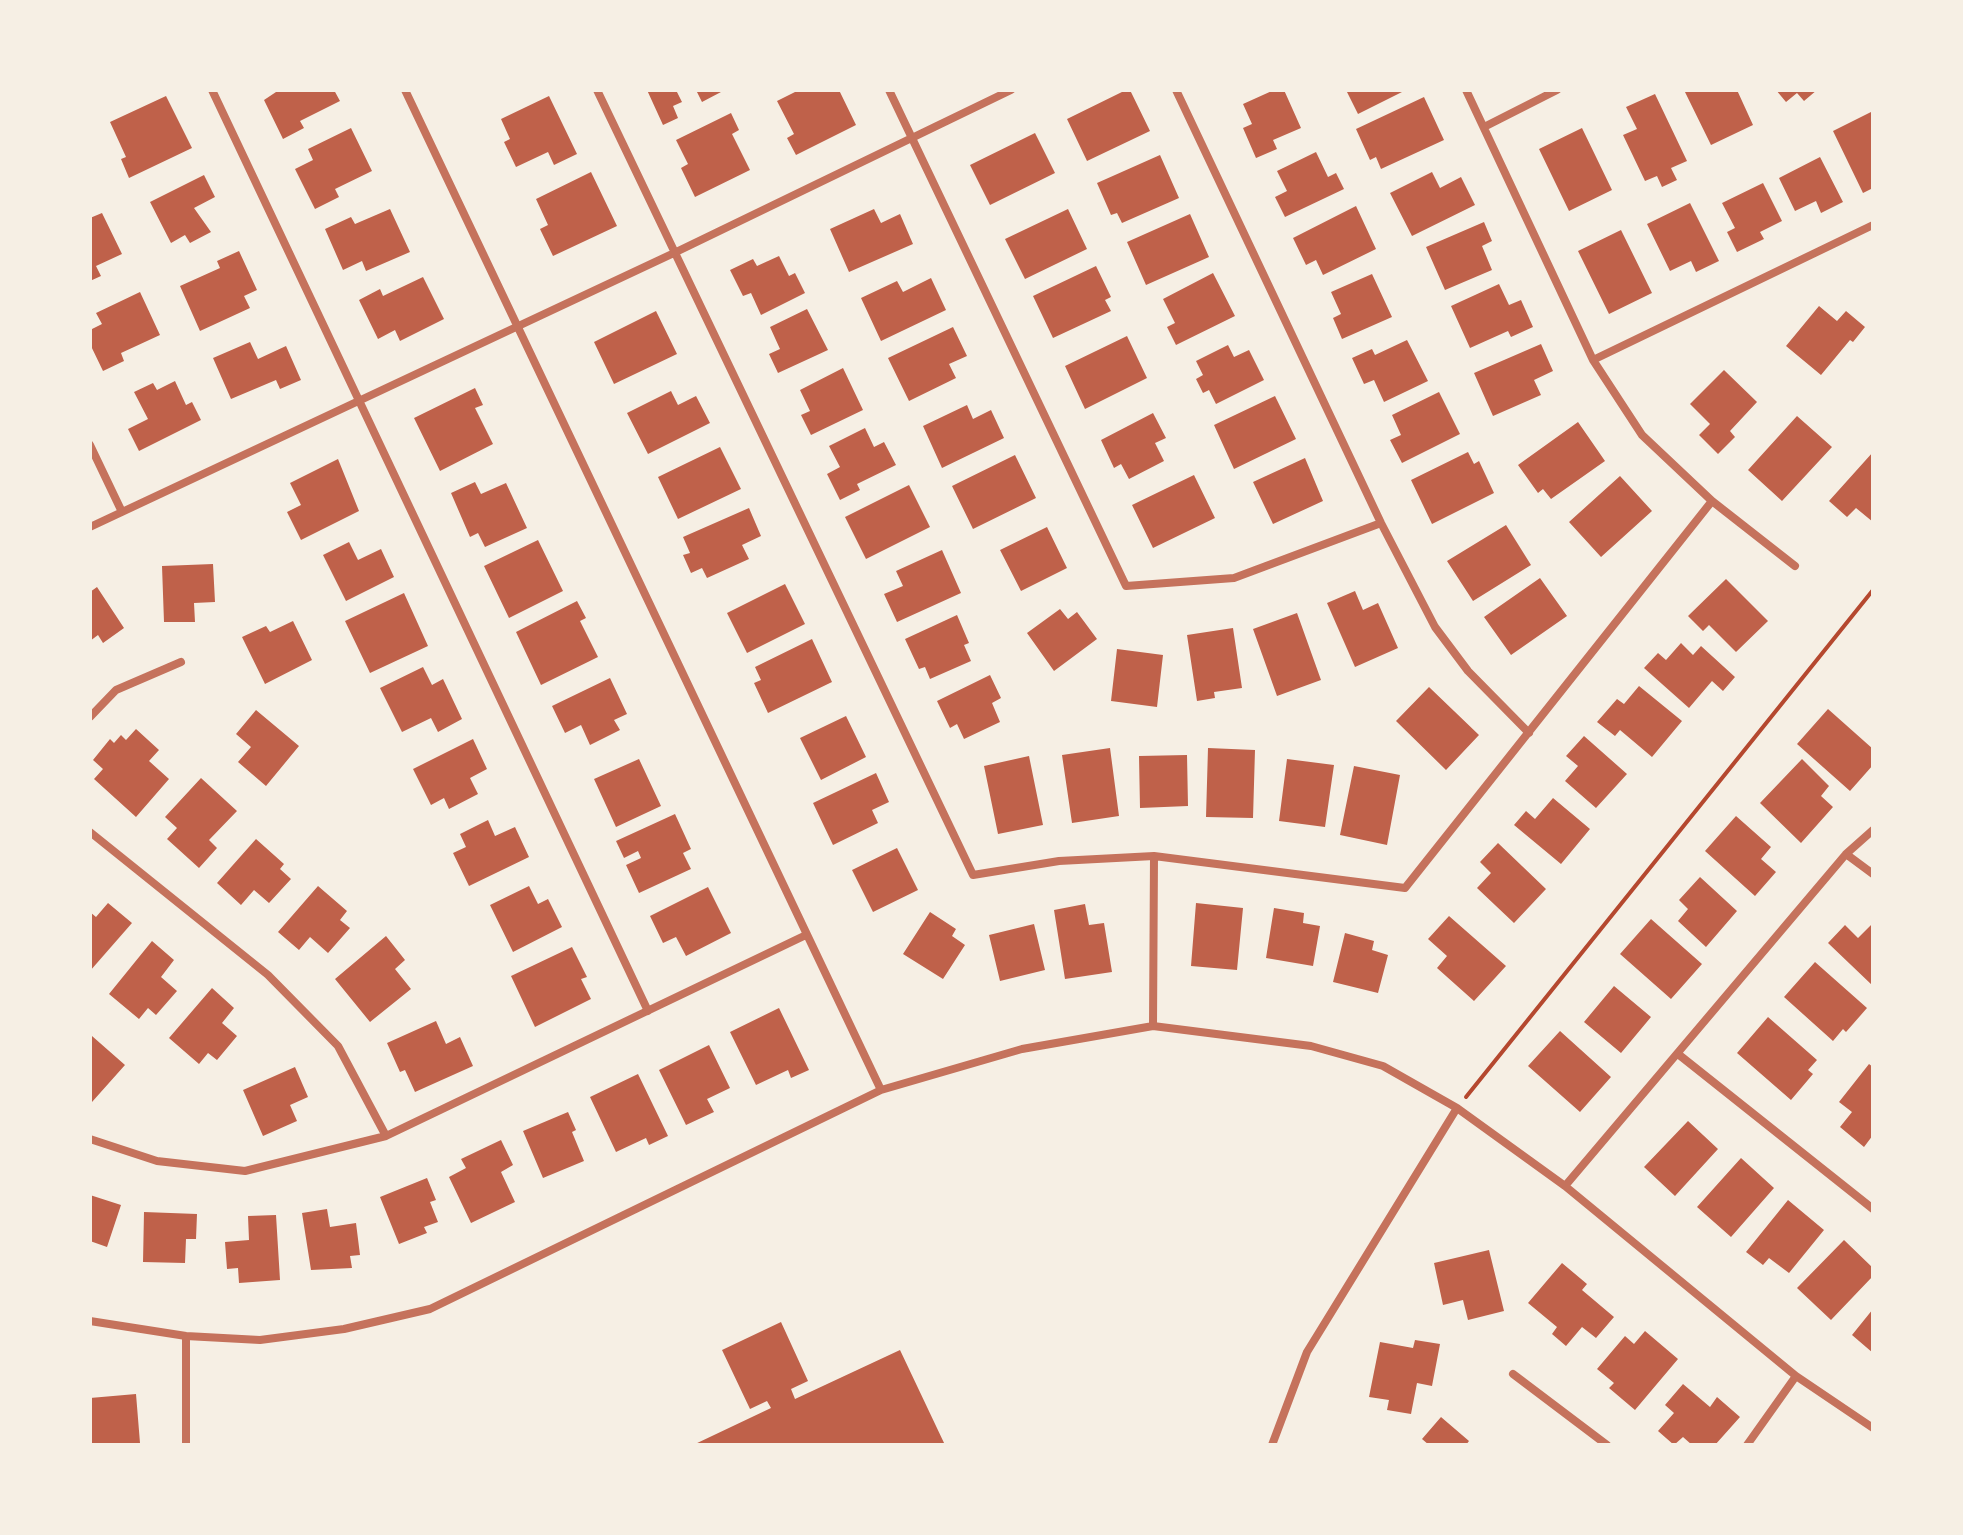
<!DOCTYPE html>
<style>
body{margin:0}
#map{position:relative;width:1963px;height:1535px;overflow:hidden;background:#f6efe4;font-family:Cabin,sans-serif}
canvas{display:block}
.frame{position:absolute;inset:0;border:92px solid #f6efe4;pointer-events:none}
</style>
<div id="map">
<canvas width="1963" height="1535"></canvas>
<div class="frame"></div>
</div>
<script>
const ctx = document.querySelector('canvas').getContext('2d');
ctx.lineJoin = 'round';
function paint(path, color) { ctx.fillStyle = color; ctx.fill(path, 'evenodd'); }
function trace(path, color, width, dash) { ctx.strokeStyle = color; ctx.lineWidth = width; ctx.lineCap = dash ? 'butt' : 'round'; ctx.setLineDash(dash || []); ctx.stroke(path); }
paint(new Path2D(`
 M279 90H334L340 101 300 121 304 128 283 139 264 100Z
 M647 90H676L682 102 673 106 678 118 663 125Z
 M696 90H720L721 92 702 102Z
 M799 90H839L856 125 796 155 787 138 794 134 777 101Z
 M1126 90H1130L1150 131 1087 161 1067 119Z
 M1274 90H1284L1301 128 1273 140 1277 149 1256 158 1243 128 1252 124 1243 104Z
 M1346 90H1406L1358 114Z
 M1684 90H1737L1753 125 1711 145Z
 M1776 90H1817L1804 101 1797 93 1786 102Z
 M1655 94 1687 161 1671 168 1677 180 1662 187 1657 176 1645 181 1623 135 1637 129 1626 107Z
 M166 96 192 148 129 178 121 159 126 157 110 122Z
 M549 96 577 154 554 165 548 152 516 167 504 142 510 139 501 119Z
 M1424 97 1444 140 1381 169 1376 157 1370 160 1356 129Z
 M1873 111V188L1863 193 1833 131Z
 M731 113 739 130 732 134 750 170 695 197 681 168 688 164 676 140Z
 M351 128 372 171 335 189 339 197 315 209 295 169 313 160 308 149Z
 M1582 128 1612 190 1569 211 1539 149Z
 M1035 133 1055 173 990 205 970 165Z
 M1316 152 1328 177 1336 173 1344 189 1285 217 1275 197 1287 191 1277 171Z
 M1160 155 1179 198 1122 223 1117 213 1111 215 1097 183Z
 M1820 157 1843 202 1821 213 1816 201 1795 211 1779 178Z
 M591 172 617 226 553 256 540 229 548 225 536 199Z
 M1432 172 1440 188 1461 177 1475 205 1412 236 1390 193Z
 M204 175 215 197 194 208 211 232 190 243 185 235 171 243 150 202Z
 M1763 183 1782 221 1760 232 1764 239 1737 252 1727 232 1735 228 1722 203Z
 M1690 203 1719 261 1696 272 1691 261 1670 271 1647 224Z
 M1356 206 1376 249 1323 275 1316 260 1306 265 1293 238Z
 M390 209 410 252 366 271 362 261 343 270 325 229 351 217 355 224Z
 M874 209 881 223 900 214 913 244 849 272 830 229Z
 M1068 209 1087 249 1025 279 1005 239Z
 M102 213 122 254 96 266 101 276 90 281V218Z
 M1190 214 1209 257 1146 285 1127 242Z
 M1484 222 1492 241 1482 246 1492 270 1445 290 1426 247Z
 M1621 230 1652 293 1609 314 1578 251Z
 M239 251 257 290 244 296 250 308 200 331 180 286 220 268 217 261Z
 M779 256 789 276 795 273 805 293 761 315 751 293 743 296 730 270 753 259 757 266Z
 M1096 266 1111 297 1105 300 1111 311 1053 338 1033 296Z
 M1213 273 1235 316 1176 345 1167 327 1175 323 1163 299Z
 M1372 274 1392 317 1342 339 1333 318 1341 314 1331 292Z
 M423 277 444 319 400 341 395 330 378 339 359 300 380 289 383 296Z
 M931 278 946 310 881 341 861 298 897 281 903 292Z
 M1499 284 1509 305 1521 300 1533 327 1511 337 1508 331 1470 348 1451 306Z
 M140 292 160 335 121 353 124 361 103 371 90 344V330L102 324 96 313Z
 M1819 306 1837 321 1846 311 1865 327 1853 342 1850 340 1821 375 1786 346Z
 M807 309 828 350 778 373 769 354 780 349 770 327Z
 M656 311 677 354 614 384 594 342Z
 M953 327 967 356 949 364 956 378 909 401 888 358Z
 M1127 336 1147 378 1085 409 1065 366Z
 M1407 340 1428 381 1384 402 1374 380 1364 384 1352 358 1372 349 1375 355Z
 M250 342 258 359 286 346 301 380 280 389 276 380 231 399 213 358Z
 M1541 344 1553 371 1534 380 1541 395 1493 416 1474 373Z
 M1228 345 1234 357 1249 350 1264 380 1216 404 1209 390 1203 393 1196 379 1203 375 1196 361Z
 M843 368 863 410 811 435 801 415 810 411 800 390Z
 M1724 370 1757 402 1730 431 1735 437 1718 454 1699 435 1710 424 1690 404Z
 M175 381 186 405 192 402 201 420 139 451 128 429 148 419 134 392 153 383 157 390Z
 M475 388 483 405 475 408 493 444 440 471 414 418Z
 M671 391 678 405 696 396 710 423 648 454 627 413Z
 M1439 392 1460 434 1402 463 1390 440 1401 435 1392 415Z
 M1275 396 1296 439 1234 469 1214 425Z
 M967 405 973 419 991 410 1004 438 942 468 923 426Z
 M1153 413 1166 438 1155 443 1164 461 1129 479 1121 464 1114 468 1101 440Z
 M1797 416 1832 447 1782 501 1748 470Z
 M1578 422 1605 461 1551 499 1543 489 1538 493 1518 465Z
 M865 428 874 447 884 442 896 465 857 484 860 490 840 500 827 474 840 467 829 446Z
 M720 447 741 489 678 519 658 477Z
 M1468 452 1474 464 1479 461 1494 493 1432 524 1411 480Z
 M1873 452V522L1856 508 1847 517 1829 501Z
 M1015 455 1036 498 973 529 952 486Z
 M1305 458 1323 501 1273 524 1253 482Z
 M338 459 359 511 301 540 287 512 301 505 290 483Z
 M1194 475 1215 518 1153 548 1132 505Z
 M1620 476 1652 511 1601 557 1569 522Z
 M475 482 481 494 506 483 527 528 485 547 478 533 470 537 451 493Z
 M909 485 930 527 866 559 845 517Z
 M749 508 761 536 742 545 749 559 707 578 702 568 691 573 683 555 690 553 683 537Z
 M1506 525 1531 565 1473 601 1447 561Z
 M1047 527 1067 568 1021 591 1000 550Z
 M538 540 563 591 509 618 484 566Z
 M349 542 358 560 381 549 394 577 346 601 323 555Z
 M942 550 961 593 897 622 884 594 903 586 896 571Z
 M213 564 215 602 194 603 195 622H164L162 566Z
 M1540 578 1567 616 1511 655 1484 617Z
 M1726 579 1768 621 1736 652 1709 625 1703 631 1688 616Z
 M785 584 805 624 747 653 727 613Z
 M97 587 124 628 103 643 98 635 90 641V592Z
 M1355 591 1363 610 1378 603 1398 648 1355 667 1327 603Z
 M404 593 428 646 370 673 345 621Z
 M577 601 586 618 580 621 598 657 541 685 516 632Z
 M1060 609 1068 619 1077 612 1097 639 1054 671 1027 633Z
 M1297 613 1321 680 1277 696 1253 629Z
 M957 615 969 643 964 645 971 661 930 679 925 667 919 669 905 639Z
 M293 621 312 660 265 684 242 637 266 626 270 632Z
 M1233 628 1242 688 1214 692 1215 698 1197 701 1187 635Z
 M812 639 832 682 768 713 754 683 761 680 755 667Z
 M1681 643 1693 655 1701 646 1735 677 1723 691 1712 681 1689 708 1644 668 1658 653 1666 660Z
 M1117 649 1163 655 1157 707 1111 701Z
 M423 667 432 685 443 679 462 719 438 732 431 718 402 732 380 688Z
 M990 675 1001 698 992 703 1000 722 964 739 957 724 950 728 937 701Z
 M610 678 627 714 614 720 620 730 590 745 581 725 565 733 552 706Z
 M1639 686 1682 721 1652 757 1620 730 1615 736 1597 722 1617 699 1624 704Z
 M1429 687 1479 735 1446 770 1396 721Z
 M1828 709 1873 749V765L1850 791 1797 744Z
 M256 710 299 746 266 786 238 762 251 747 236 734Z
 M846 716 866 757 821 780 800 738Z
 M136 729 159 750 149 761 169 779 136 817 94 779 103 769 93 760 110 739 114 743 121 735 126 740Z
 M1584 736 1627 774 1596 808 1565 781 1578 766 1566 756Z
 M473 739 487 769 470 778 478 794 449 809 444 798 431 805 413 769Z
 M1110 748 1119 816 1072 823 1062 755Z
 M1208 748 1255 750 1253 818 1206 817Z
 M1187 755 1188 806 1140 808 1139 756Z
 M1029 756 1043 825 998 834 984 766Z
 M639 759 661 806 616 827 594 779Z
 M1287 759 1334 765 1325 827 1279 821Z
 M1802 759 1829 786 1821 796 1833 807 1801 843 1760 803Z
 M1354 766 1400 775 1387 845 1340 835Z
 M876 773 889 802 872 810 878 823 833 845 813 803Z
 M201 778 237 811 209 840 217 848 199 868 167 839 177 828 165 817Z
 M1553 798 1590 829 1561 864 1514 825 1526 811 1535 819Z
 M675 814 691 849 683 853 691 869 639 893 626 865 641 858 638 851 624 858 616 841Z
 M1736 816 1771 847 1761 859 1776 872 1755 896 1705 851Z
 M488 820 495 836 515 827 529 857 469 886 453 853 466 847 460 834Z
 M256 839 284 864 280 869 291 879 269 903 254 890 241 905 217 883Z
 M1498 843 1546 889 1514 923 1477 888 1491 873 1480 862Z
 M897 848 918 890 873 912 852 870Z
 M1700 877 1737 911 1706 947 1678 921 1688 909 1679 900Z
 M318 886 347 911 340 920 350 928 328 953 310 937 299 950 278 932Z
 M529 886 538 904 548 899 562 927 513 952 490 905Z
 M708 887 731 933 686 956 676 937 663 943 650 916Z
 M108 903 132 923 90 971V912L96 917Z
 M1196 903 1243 908 1237 970 1191 966Z
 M1085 904 1089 925 1104 923 1112 972 1065 979 1054 910Z
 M1274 908 1304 913 1303 923 1320 926 1313 966 1266 958Z
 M930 912 956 929 952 936 965 945 943 979 903 954Z
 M1449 916 1506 966 1474 1001 1437 968 1447 956 1428 939Z
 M1651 919 1702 964 1671 999 1620 954Z
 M1873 923V986L1828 943 1845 925 1858 938Z
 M1034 924 1045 970 1000 981 989 935Z
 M1345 933 1374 941 1372 950 1388 955 1378 993 1333 982Z
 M386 936 405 960 395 969 411 989 370 1022 335 979Z
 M152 941 174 960 161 977 177 991 156 1015 148 1008 139 1019 109 994Z
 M572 947 587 977 581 979 591 999 535 1027 511 976Z
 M1815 962 1867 1008 1846 1032 1843 1029 1833 1041 1784 997Z
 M1614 986 1651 1017 1621 1053 1584 1022Z
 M212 988 234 1008 222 1023 237 1036 217 1060 208 1053 199 1064 169 1038Z
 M779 1008 809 1070 791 1078 788 1070 756 1085 730 1032Z
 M1768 1017 1817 1060 1808 1070 1813 1074 1791 1100 1737 1053Z
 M436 1021 446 1044 460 1037 473 1066 415 1092 405 1070 400 1072 387 1043Z
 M1560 1031 1611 1077 1580 1112 1528 1066Z
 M92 1036 125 1065 92 1102 90 1038Z
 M709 1045 730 1088 707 1099 714 1112 686 1125 659 1070Z
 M1869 1064 1873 1067V1135L1864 1147 1840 1127 1852 1112 1839 1102Z
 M295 1067 308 1097 290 1105 297 1121 263 1136 243 1090Z
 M638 1074 668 1136 649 1145 646 1138 616 1152 590 1097Z
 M568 1112 576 1130 572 1132 584 1161 543 1178 523 1131Z
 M1688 1121 1718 1149 1675 1196 1644 1167Z
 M501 1140 513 1165 501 1172 515 1202 471 1223 449 1177 466 1168 461 1159Z
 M1741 1158 1774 1188 1731 1237 1697 1207Z
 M427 1178 436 1200 430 1202 438 1222 424 1227 427 1233 399 1244 380 1197Z
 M90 1195 121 1205 107 1247 90 1241Z
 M1788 1200 1824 1230 1789 1273 1769 1258 1763 1265 1746 1252Z
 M327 1209 330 1227 356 1223 360 1255 350 1256 352 1268 311 1270 302 1213Z
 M144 1212 197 1214 196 1239H186L185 1263 143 1262Z
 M276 1215 280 1280 239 1283 238 1268 227 1269 225 1242 249 1240 248 1216Z
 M1844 1240 1873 1268V1276L1831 1320 1797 1288Z
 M1489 1250 1504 1311 1468 1320 1463 1300 1443 1305 1434 1263Z
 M1562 1263 1587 1284 1582 1290 1614 1317 1596 1338 1582 1327 1566 1346 1552 1334 1557 1327 1528 1303Z
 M1873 1309V1353L1852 1335Z
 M781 1322 808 1381 791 1389 795 1399 900 1350 945 1445H693L771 1408 767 1401 750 1409 722 1350Z
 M1645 1331 1678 1359 1635 1410 1609 1388 1614 1383 1597 1369 1625 1336 1634 1344Z
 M1415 1340 1440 1344 1432 1386 1417 1383 1411 1414 1387 1410 1389 1400 1369 1397 1380 1342 1413 1348Z
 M1683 1384 1710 1407 1717 1397 1740 1417 1715 1445H1692L1683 1437 1674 1445 1658 1431 1674 1413 1665 1405Z
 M136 1394 140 1443 90 1445V1398Z
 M1441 1417 1469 1441 1466 1445H1429L1422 1439Z`), '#bf614a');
trace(new Path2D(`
 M1466 1097 1873 590`), '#b5482f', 4);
trace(new Path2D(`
 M212 90 648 1011
 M405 90 881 1090
 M597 90 973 875 1059 861 1154 856 1405 888 1712 501
 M889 90 1126 586 1234 578 1381 523
 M1176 90 1381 523 1435 627 1468 671 1529 733
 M1466 90 1593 360 1642 435 1712 501 1795 566
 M1486 126 1557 90
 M1593 360 1873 225
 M90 445 122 512
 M90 527 674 253 1011 90
 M90 717 116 690 181 662
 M90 832 268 975 338 1046 386 1136
 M1846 854 1873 874
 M1153 1026 1154 856
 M1678 1054 1873 1209
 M90 1139 157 1161 245 1171 386 1136 806 935
 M1565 1186 1846 854 1873 830
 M90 1321 186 1336 260 1340 344 1329 430 1309 881 1090 1022 1049 1153 1026 1311 1046 1383 1066 1457 1108 1565 1186 1796 1376 1873 1428
 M186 1336V1445
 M1513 1374 1607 1445
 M1272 1445 1307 1352 1457 1108
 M1747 1445 1796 1376`), '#c5725c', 8);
</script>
